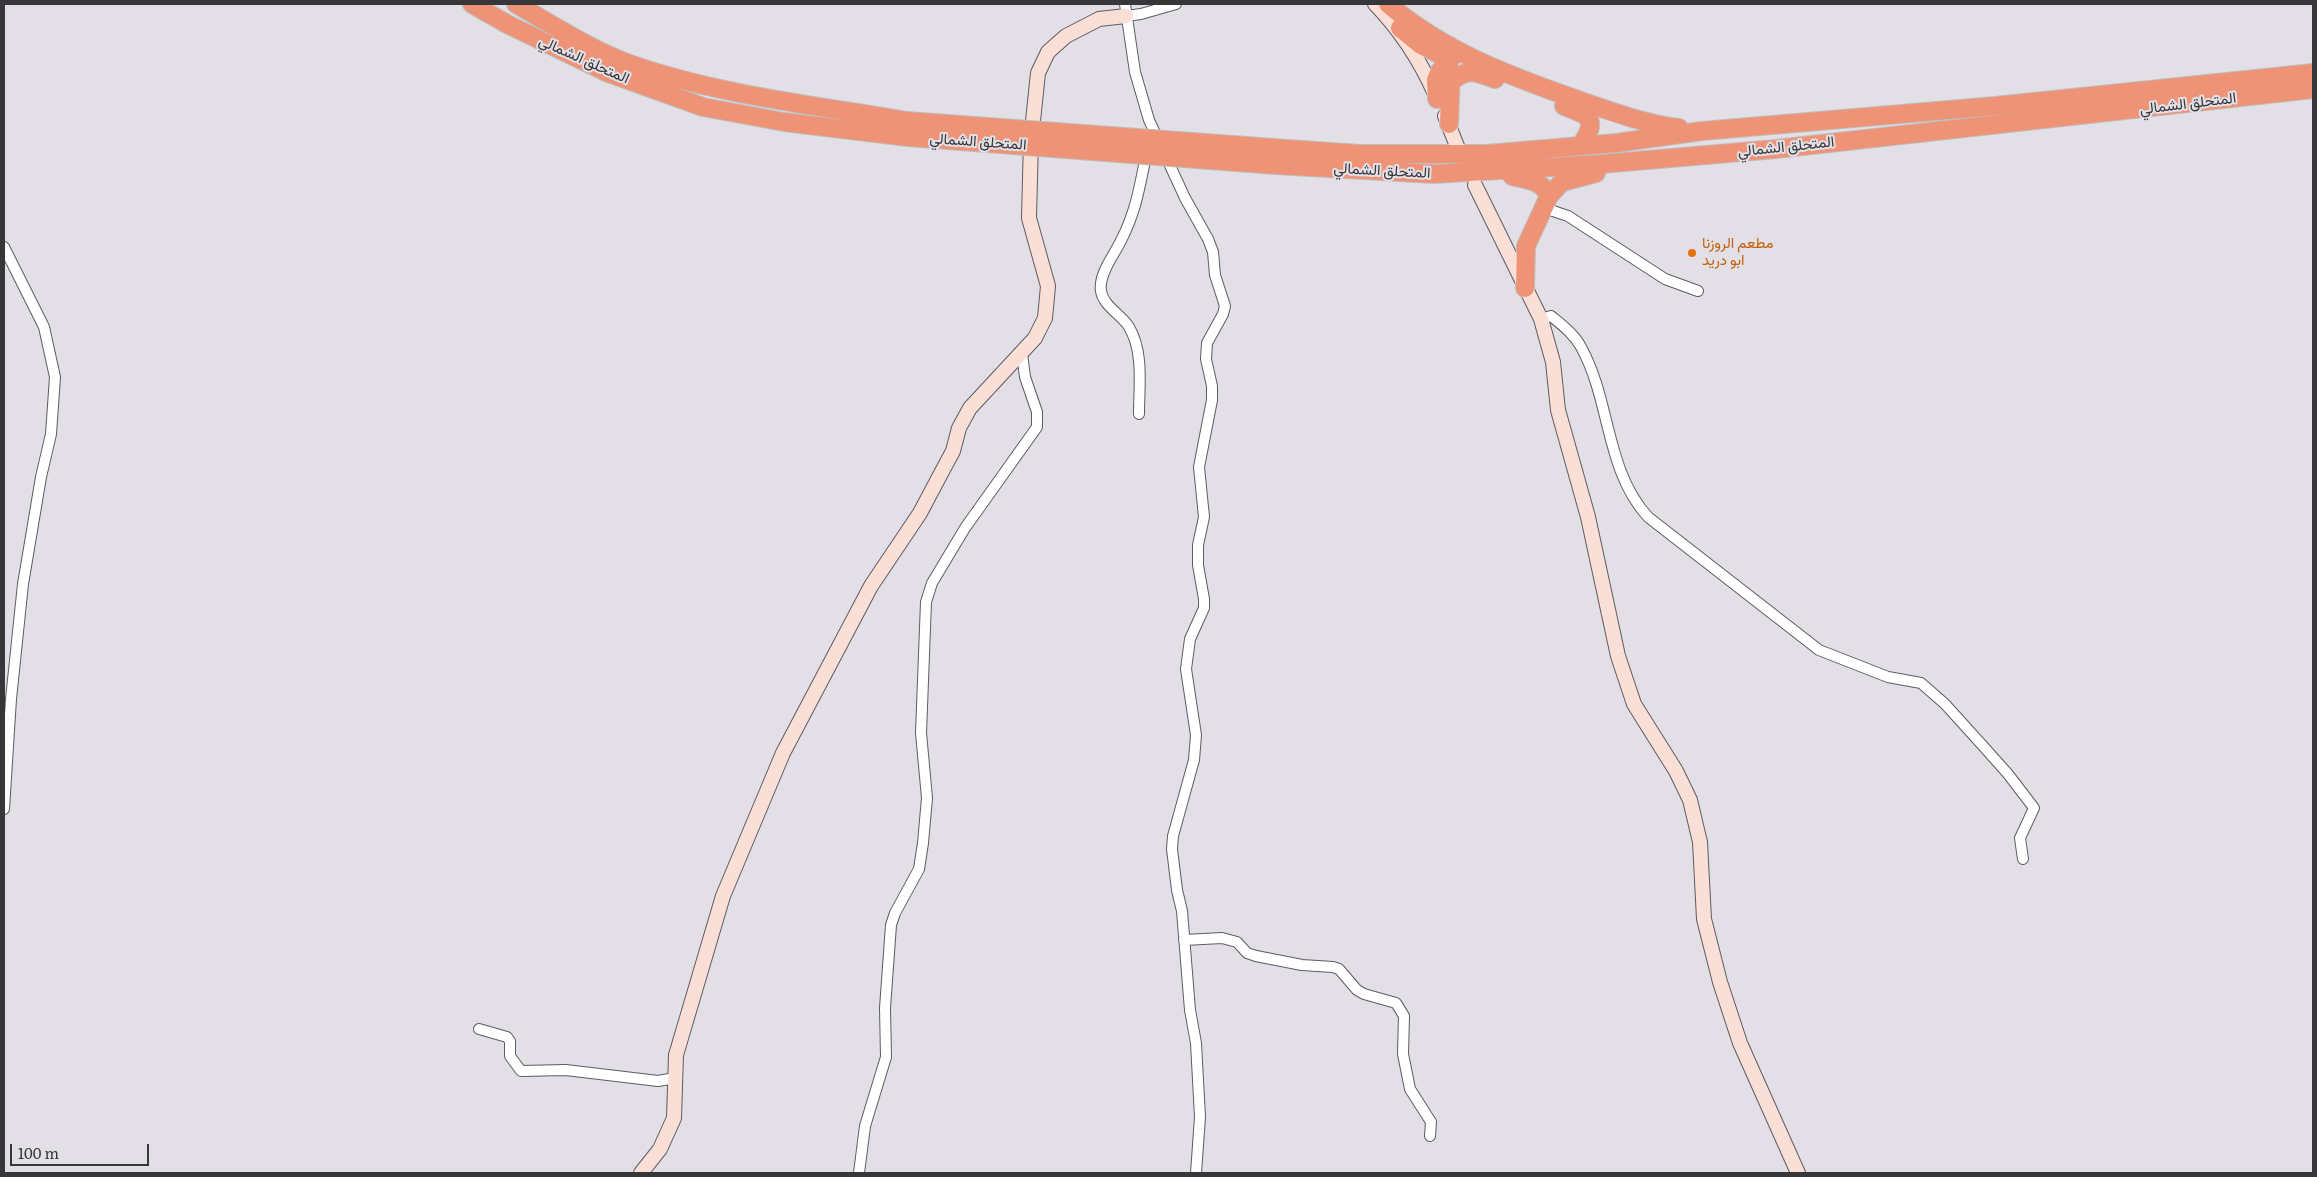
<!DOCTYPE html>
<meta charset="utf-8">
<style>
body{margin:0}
#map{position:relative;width:2317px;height:1177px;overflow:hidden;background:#e3dfe7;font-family:Literata,serif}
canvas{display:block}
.frame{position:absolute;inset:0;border:5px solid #373639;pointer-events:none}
.scale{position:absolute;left:10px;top:1144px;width:139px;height:22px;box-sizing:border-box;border:2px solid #373639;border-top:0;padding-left:6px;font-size:15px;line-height:18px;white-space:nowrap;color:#373639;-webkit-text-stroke:4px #e3dfe7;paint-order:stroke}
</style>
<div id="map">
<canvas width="2317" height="1177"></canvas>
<div class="frame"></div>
<div class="scale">100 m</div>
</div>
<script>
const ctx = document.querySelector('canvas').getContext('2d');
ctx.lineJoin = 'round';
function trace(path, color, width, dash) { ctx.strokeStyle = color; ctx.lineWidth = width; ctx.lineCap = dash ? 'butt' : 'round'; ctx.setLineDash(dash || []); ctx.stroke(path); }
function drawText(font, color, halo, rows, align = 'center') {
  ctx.font = font + ' Literata,Vazirmatn,serif'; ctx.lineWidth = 4; ctx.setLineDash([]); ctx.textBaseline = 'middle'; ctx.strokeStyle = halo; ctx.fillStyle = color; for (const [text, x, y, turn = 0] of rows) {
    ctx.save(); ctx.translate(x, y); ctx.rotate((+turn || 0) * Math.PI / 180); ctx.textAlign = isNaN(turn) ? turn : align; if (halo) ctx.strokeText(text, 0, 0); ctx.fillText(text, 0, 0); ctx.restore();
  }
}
const street = new Path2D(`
 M1125 4 1135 72 1149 120 1185 198 1208 239 1213 252 1215 275 1225 306 1223 314 1207 343 1206 359 1212 386V400L1199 467 1204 517 1198 545V565L1204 599V608L1190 639 1186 669 1196 735 1194 760 1173 836 1172 849 1177 890 1182 911 1190 1010 1196 1043 1200 1117 1196 1173
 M1126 16 1141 14 1176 4
 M1544 208 1568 216 1665 279 1698 291
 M4 247 44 327 55 377 51 434 41 477 23 584 11 699 4 809
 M1541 319 1551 316C1562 325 1574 334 1581 347 1611 401 1605 470 1648 517L1819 650 1888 677 1921 683 1945 704 1983 746 2008 774 2034 808 2020 838 2023 859
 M1139 414C1139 386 1144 352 1129 327 1122 315 1103 306 1101 291 1099 279 1107 265 1113 255 1135 219 1139 191 1147 150
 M1184 940 1222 938 1237 942 1247 953 1256 956 1302 965 1333 967 1339 969 1357 990 1364 994 1396 1003 1404 1016 1403 1054 1410 1089 1431 1122 1430 1136
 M479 1029 507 1037 510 1041V1056L521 1071 566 1070 658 1081 675 1078
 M859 1173 865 1126 886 1057 885 1008 891 925 895 913 919 869 923 843 927 798 921 733 926 602 932 583 965 528 1037 427V412L1025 377 1022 354`);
const secondary = new Path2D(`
 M1375 4C1401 31 1420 60 1435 94
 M1445 116 1457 146
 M1475 185 1541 319 1553 362 1558 410 1588 517 1618 656 1634 704 1676 771 1690 800 1700 842 1704 919 1720 982 1740 1043 1798 1173
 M641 1173 660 1149 674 1118 676 1055 723 896 783 753 871 586 920 513 938 479 953 451 959 428 970 408 1035 338 1045 318 1048 286 1029 218 1031 140 1038 73 1048 52 1066 36 1099 19 1126 16`);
const highway = new Path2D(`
 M472 4 507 24 606 72 703 107 784 122 908 137
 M516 4C551 24 590 49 627 63 717 95 814 105 907 121
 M1388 4C1444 52 1512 77 1581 101 1613 112 1645 124 1679 128
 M1400 28 1421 45 1445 57
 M1451 82C1467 67 1476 72 1495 79
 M1437 99 1436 80 1440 71 1453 56
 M1564 106C1589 116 1599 118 1581 145
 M1449 124 1451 72
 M1274 148 1360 154H1486L1616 143 1702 131 1995 106 2313 73
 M1275 165 1434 174 1601 164 1776 149 2313 89
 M1512 176C1527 180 1542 180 1549 196
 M1525 288 1526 246 1549 196 1562 182 1596 173`);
trace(street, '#5e5b62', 12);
trace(secondary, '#5e5b62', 16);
trace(highway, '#bfbfc0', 20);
trace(street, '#fff', 10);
trace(secondary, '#fadfd6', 14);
trace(highway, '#ef9377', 18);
const highwayBridge = new Path2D(`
 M907 121 1274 148
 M908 137 1275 165`);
trace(highwayBridge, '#bfbfc0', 20, []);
trace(highwayBridge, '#ef9377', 18);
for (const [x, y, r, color] of [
 [1692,253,5,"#e8710a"]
]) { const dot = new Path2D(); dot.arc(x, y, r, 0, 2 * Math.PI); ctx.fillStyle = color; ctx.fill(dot); trace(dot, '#e3dfe7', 2); }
drawText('15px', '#373639', '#e3dfe7', [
 ["المتحلق الشمالي",584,60,24],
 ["المتحلق الشمالي",2188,104,-7],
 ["المتحلق الشمالي",978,142,4],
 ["المتحلق الشمالي",1786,147,-6],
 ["المتحلق الشمالي",1382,171,3]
]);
drawText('15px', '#c56008', '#e3dfe7', [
 ["مطعم الروزنا",1702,244],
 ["ابو دريد",1702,261]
], 'left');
</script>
